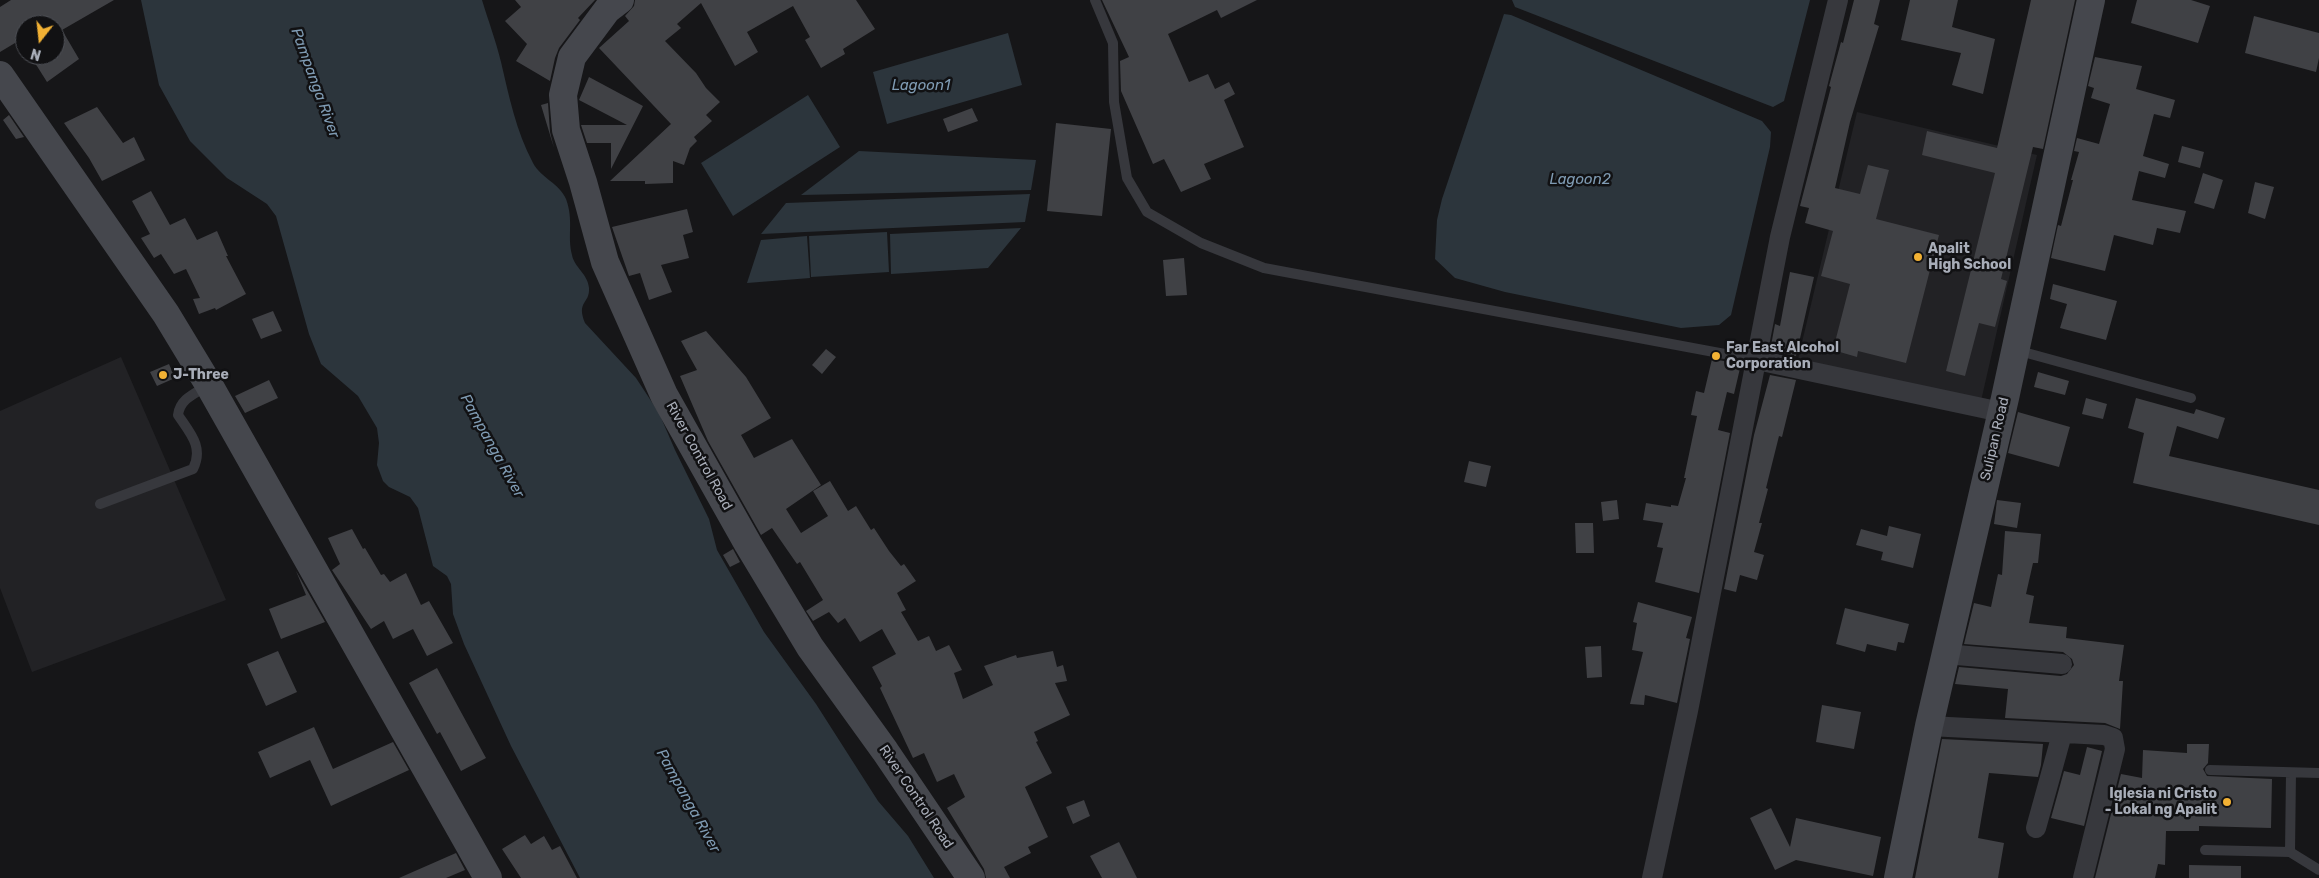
<!DOCTYPE html>
<style>
body{margin:0}
#map{position:relative;width:2319px;height:878px;overflow:hidden;background:#161618;font-family:Rubik,sans-serif}
canvas{display:block}
.north{position:absolute;left:15px;top:15px;width:50px;height:50px;box-sizing:border-box;background:#111113;border:1px solid #4d4f55;border-radius:50%;rotate:196deg;font-size:14px;font-weight:700;line-height:20px;text-align:center;color:#a8adb8}
.north::after{content:'';display:block;margin:auto;width:18px;height:22px;background:#f2b134;clip-path:polygon(50% 0,100% 100%,50% 72%,0 100%)}
</style>
<div id="map">
<canvas width="2319" height="878"></canvas>
<div class="north">N</div>
</div>
<script>
const ctx = document.querySelector('canvas').getContext('2d');
ctx.lineJoin = 'round';
function paint(path, color) { ctx.fillStyle = color; ctx.fill(path, 'evenodd'); }
function trace(path, color, width, dash) { ctx.strokeStyle = color; ctx.lineWidth = width; ctx.lineCap = dash ? 'butt' : 'round'; ctx.setLineDash(dash || []); ctx.stroke(path); }
function drawText(font, color, halo, rows, align = 'center') {
  ctx.font = font + ' Rubik,sans-serif'; ctx.lineWidth = 5; ctx.setLineDash([]); ctx.textBaseline = 'middle'; ctx.strokeStyle = halo; ctx.fillStyle = color; for (const [text, x, y, turn = 0] of rows) {
    ctx.save(); ctx.translate(x, y); ctx.rotate((+turn || 0) * Math.PI / 180); ctx.textAlign = isNaN(turn) ? turn : align; if (halo) ctx.strokeText(text, 0, 0); ctx.fillText(text, 0, 0); ctx.restore();
  }
}
paint(new Path2D(`
 M1857 112 2037 155 1981 401 1798 359Z
 M121 357 226 600 32 672 0 588V411Z`), '#222225');
paint(new Path2D(`
 M141 0H482C488 20 496 41 501 62 509 96 516 131 533 163 541 178 559 183 566 199 574 221 567 235 572 255 574 267 588 274 589 288 590 304 576 301 585 323L636 378 659 413 675 450 709 519 717 550 764 632 816 704 878 801 908 836 934 878H580L511 746 464 644 453 614 451 584 447 576 433 566 418 508 410 497 389 487 383 481 377 465 379 443 377 428 358 396 321 364 309 334 276 216 267 204 227 178 190 141 159 85Z
 M1512 0H1810L1784 101 1773 107 1515 7Z
 M1504 14 1511 15 1762 121 1771 132 1770 147 1731 315 1719 325 1681 328 1505 292 1455 278 1435 259 1437 220 1442 199Z
 M1008 33 1022 85 887 124 873 72Z
 M808 95 840 147 733 216 701 163Z
 M859 151 1036 160 1031 190 801 195Z
 M1030 194 1025 222 761 234 786 203Z
 M1021 228 988 268 891 274 890 234Z
 M887 232 889 272 811 277 809 236Z
 M807 236 810 278 747 283 761 240Z`), '#2c353c');
paint(new Path2D(`
 M11 0H114L62 30 79 59 47 82 30 55H55V25H25V37L0 52V7Z
 M515 0H595L578 18 580 20 559 48 555 58 550 81 516 61 527 44 505 21 521 7Z
 M635 0H856L875 29 843 49 845 54 821 68 805 40 810 37 793 6 747 32 758 52 735 66 701 3 677 24 681 28 665 41 696 73 706 88 720 102 706 115 712 121 694 137 697 141 690 148 684 165 673 161V183L645 184V181H610L671 124 599 48 629 21 625 16 634 6Z
 M1102 0H1257L1221 18 1217 10 1168 34 1189 82 1208 74 1215 89 1229 82 1235 94 1224 100 1244 147 1204 164 1211 179 1181 192 1164 159 1153 164 1121 91 1120 61 1129 57Z
 M1854 0H1880L1874 24 1879 26 1850 122 1835 188 1860 194 1868 165 1889 170 1876 219 1939 235 1906 363 1858 351 1857 357 1833 350 1850 284 1821 276 1833 231 1805 223 1809 208 1800 206 1831 87 1829 86 1841 42 1843 43Z
 M1910 0H1958L1952 27 1995 39 1983 94 1952 85 1961 53 1901 40Z
 M2031 0H2075L2043 149 2033 147 2001 279 2007 281 1995 327 1979 323 1965 376 1946 371 1995 173 1922 155 1927 131 1997 148Z
 M2137 0H2191L2210 6 2198 43 2131 23Z
 M2254 16 2319 33V58L2316 72 2245 53Z
 M2095 57 2142 66 2136 89 2175 100 2170 118 2154 114 2143 156 2169 164 2165 178 2139 171 2132 200 2186 211 2180 233 2157 228 2153 245 2114 235 2105 271 2051 258 2058 225 2061 226 2073 180H2071L2079 152 2074 151 2077 138 2099 144 2110 104 2091 98 2094 88 2088 86Z
 M589 77 643 106 611 169V143H587L581 125H627L579 100Z
 M548 103 550 132 554 148 541 105Z
 M97 107 123 143 134 137 145 160 102 181 89 158 64 123Z
 M972 108 978 121 948 132 943 119Z
 M9 115 24 137 16 139 3 120Z
 M1056 123 1111 129 1102 216 1047 211Z
 M2182 146 2204 152 2200 168 2178 162Z
 M2203 173 2223 180 2214 209 2194 203Z
 M2255 182 2274 187 2265 219 2248 213Z
 M151 191 170 225 185 218 197 240 217 231 228 256H226L246 294 216 310 215 308 199 314 193 299 200 298 186 269 174 274 161 254 154 258 141 238 150 234 132 201Z
 M687 209 693 232 683 235 689 258 661 265 672 292 649 300 640 273 629 276 612 227Z
 M1184 258 1187 295 1166 296 1163 260Z
 M1790 272 1814 277 1796 356 1770 351 1775 324 1780 326Z
 M2053 284 2117 301 2106 340 2060 328 2067 304 2050 299Z
 M273 311 282 331 261 339 252 319Z
 M706 331 746 377 771 418 741 435 754 458 792 439 821 485 786 509 801 533 828 516 813 491 830 481 848 511 856 506 871 530 874 528 889 551 901 566 904 564 916 581 897 593 906 610 901 612 918 641 929 636 936 651 949 645 962 670 954 673 963 699 993 685 984 666 1016 655 1017 658 1053 651 1057 667 1063 665 1067 681 1055 683 1070 715 1034 732 1038 741 1036 742 1052 773 1025 787 1048 837 1028 847 1031 853 1004 867 1010 878H986L984 869 947 808 965 797 954 774 937 782 924 753 913 758 880 688 882 686 872 667 896 654 882 629 860 642 845 618 838 623 829 612 813 621 806 611 823 600 800 562 797 564 772 528 761 535 708 441 680 376 697 370 681 341Z
 M826 349 836 357 822 374 812 365Z
 M1712 359 1741 364 1734 394 1727 392 1718 430 1730 433 1699 593 1655 582 1663 548 1657 547 1663 523 1643 520 1646 503 1671 507V505L1678 506 1686 478H1684L1697 416 1691 415 1696 391 1704 393Z
 M169 364 175 378 157 386 150 372Z
 M2038 372 2069 381 2065 395 2034 387Z
 M1770 375 1796 380 1782 437 1779 436 1766 488 1768 489 1759 523H1762L1754 552 1764 555 1757 580 1740 575 1736 592 1724 589 1754 435Z
 M269 380 278 398 245 413 235 396Z
 M2086 398 2107 404 2103 419 2082 414Z
 M2136 398 2194 414 2196 409 2225 418 2218 439 2177 426 2169 456 2319 490V525L2133 483 2144 433 2128 428Z
 M2018 412 2070 427 2059 467 2008 453Z
 M1469 461 1491 466 1486 487 1464 482Z
 M1617 500 1619 519 1603 521 1601 502Z
 M1997 500 2021 503 2017 528 1994 524Z
 M1575 523H1593L1594 553H1576Z
 M1889 526 1921 534 1913 568 1881 560 1883 552 1856 545 1861 529 1887 536Z
 M352 529 363 549 365 548 381 575 384 574 390 582 406 573 421 605 429 601 453 643 427 656 413 629 393 639 384 621 371 629 332 570 340 564 328 538Z
 M2005 531 2041 534 2038 563H2033L2026 594 2034 596 2029 623 2067 627 2066 638 2124 645 2119 681H2123L2120 729 2105 723 2005 718 2008 689 1955 684 1959 667 2061 676 2067 674 2074 665 2072 659 2063 652 1964 644 1974 603 1991 607 1998 574 2002 575Z
 M733 549 740 562 730 567 723 555Z
 M296 571 325 622 281 639 269 609 306 595Z
 M1638 602 1692 617 1686 638 1690 639 1677 703 1645 695 1644 705 1630 704 1643 652 1632 650 1637 623 1633 622Z
 M1845 608 1909 624 1904 643 1898 642 1896 651 1867 644 1865 652 1836 644Z
 M1601 646 1602 677 1587 678 1585 647Z
 M278 651 297 692 266 706 247 664Z
 M437 668 486 758 461 771 440 732 437 734 409 683Z
 M1822 705 1861 712 1854 749 1816 742Z
 M314 727 333 769 393 742 409 770 331 806 310 760 270 778 258 752Z
 M1942 739 2043 744 2041 765 2038 777 1989 773 1978 838 2004 843 1998 878H1915Z
 M2187 744H2209L2208 763 2203 769 2207 776 2272 779 2271 828 2199 826V831H2166L2165 865 2158 864 2155 878H2095L2121 774 2142 778 2143 750 2187 753Z
 M2087 747 2102 751 2084 826 2051 818 2064 771 2080 775Z
 M1084 800 1090 816 1073 824 1066 807Z
 M1771 808 1790 847 1796 818 1881 837 1873 876 1796 860 1775 870 1750 818Z
 M525 835 531 844 544 836 552 850 560 846 577 878H521L502 849Z
 M1119 842 1137 878H1102L1090 856Z
 M456 853 465 870 446 878H399Z
 M2189 865 2241 866V878H2189Z`), '#404145');
trace(new Path2D(`
 M1095 0 1113 43 1114 102 1127 178 1147 212 1201 243 1264 268 1757 360
 M2016 350 2191 398
 M100 504 193 469C204 447 190 433 178 415 180 399 194 394 207 386
 M2210 770 2319 773
 M2205 850 2290 852 2319 870
 M2290 852 2291 773`), '#37383d', 10);
trace(new Path2D(`
 M1757 360 2001 412
 M1945 654 2062 664
 M1929 726 2104 735 2113 738 2115 749 2083 878
 M2036 828 2062 734
 M1652 878 1688 711 1780 237 1838 0`), '#37383d', 20);
trace(new Path2D(`
 M620 0 607 10 572 57 563 95 566 130 583 182 605 262 664 395 748 544 810 647 885 751 971 878
 M0 75 166 314 209 385 488 878
 M1898 878 1929 726 2005 398 2091 0`), '#45474d', 28);
for (const [x, y, r, color] of [
 [1918,257,5,"#f2b134"],
 [1716,356,5,"#f2b134"],
 [163,375,5,"#f2b134"],
 [2227,802,5,"#f2b134"]
]) { const dot = new Path2D(); dot.arc(x, y, r, 0, 2 * Math.PI); ctx.fillStyle = color; ctx.fill(dot); trace(dot, '#111113', 2); }
drawText('bold 14px', '#a8adb8', '#111113', [
 ["Apalit",1928,249],
 ["High School",1928,265],
 ["Far East Alcohol",1726,348],
 ["Corporation",1726,364],
 ["J-Three",173,375],
 ["Iglesia ni Cristo",2217,794,"right"],
 ["- Lokal ng Apalit",2217,810,"right"]
], 'left');
drawText('14px', '#a8adb8', '#111113', [
 ["Sulipan Road",1995,439,-77],
 ["River Control Road",699,456,61],
 ["River Control Road",916,797,56]
]);
drawText('italic 15px', '#7f9bb3', '#111113', [
 ["Pampanga River",315,83,70],
 ["Lagoon1",921,86],
 ["Lagoon2",1580,180],
 ["Pampanga River",492,446,61],
 ["Pampanga River",688,801,61]
]);
</script>
